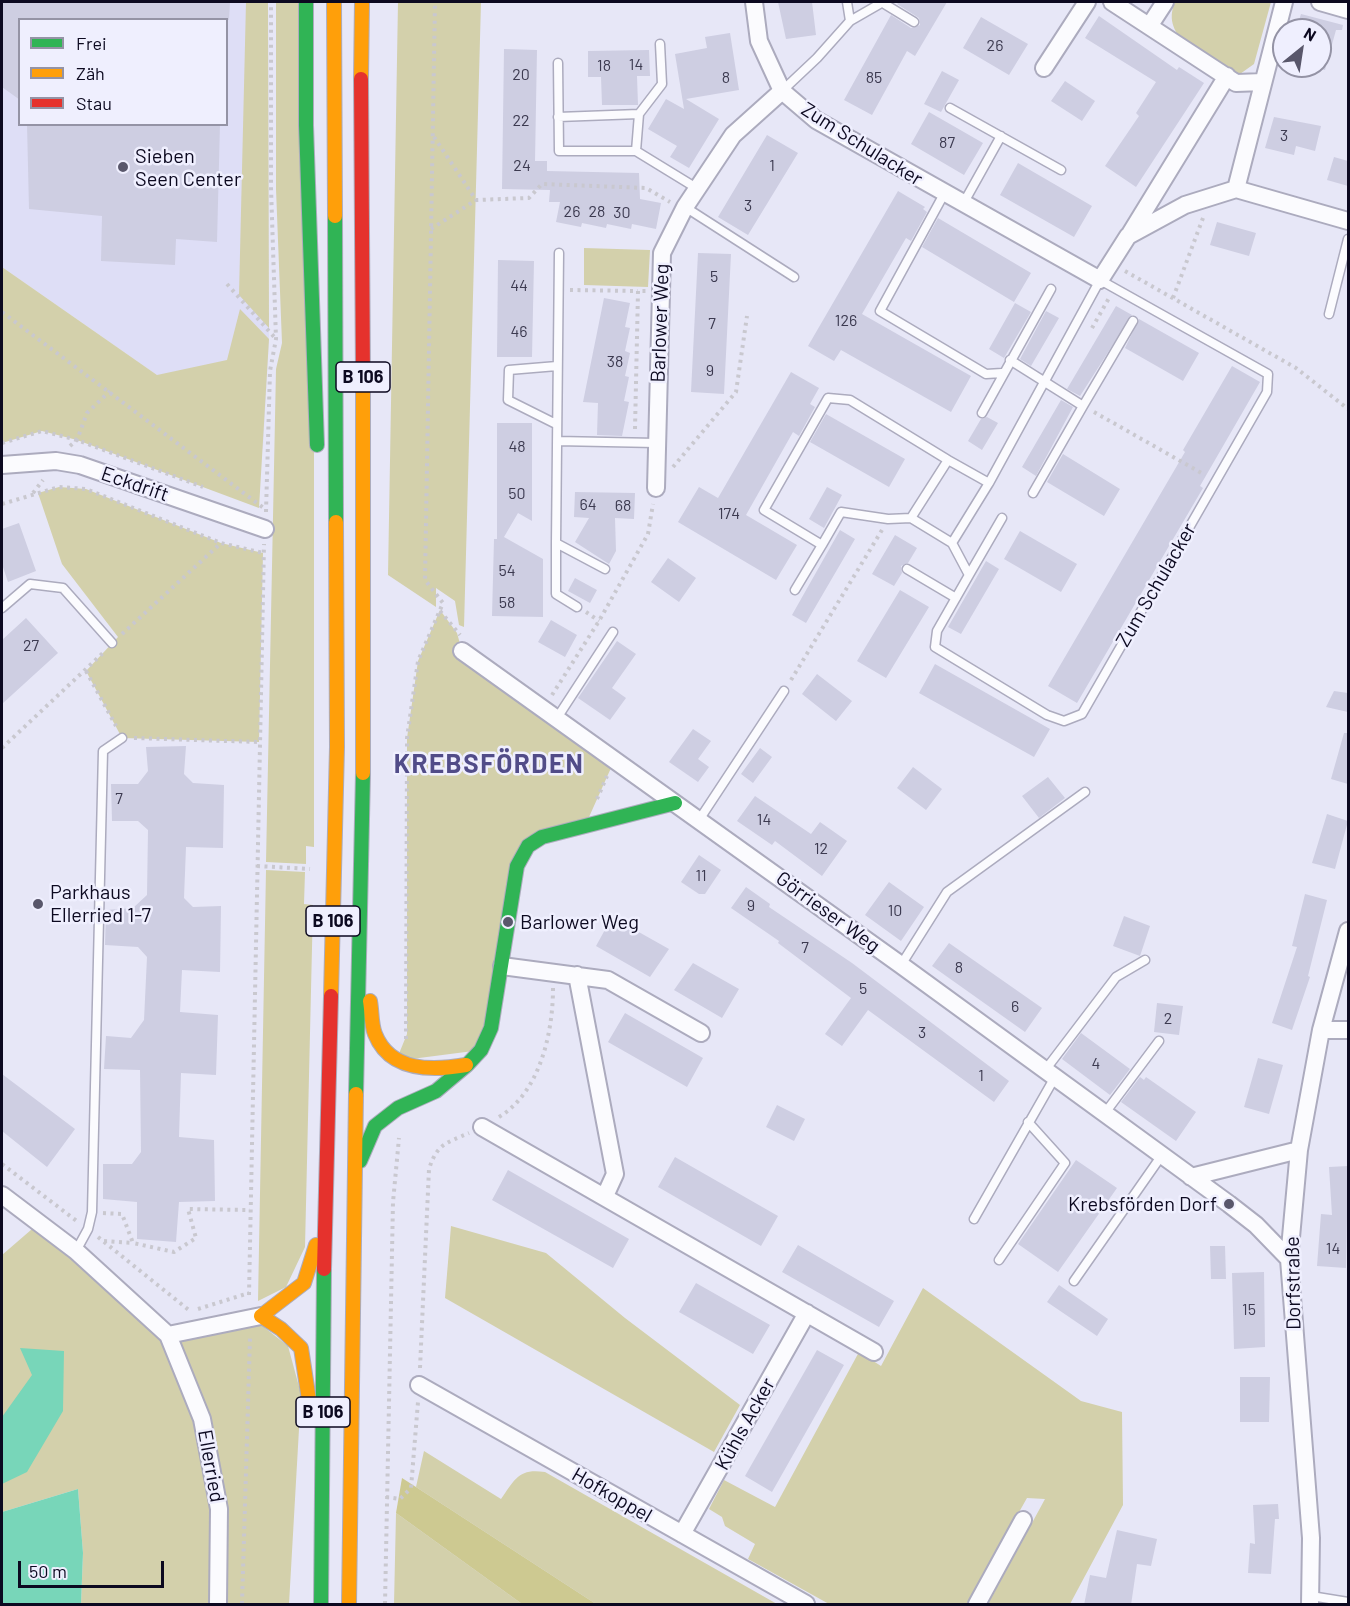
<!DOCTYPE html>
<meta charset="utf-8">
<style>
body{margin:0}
#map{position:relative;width:1350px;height:1606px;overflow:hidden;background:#e7e7f7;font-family:Barlow,sans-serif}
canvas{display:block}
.frame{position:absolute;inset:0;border:3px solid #0c0920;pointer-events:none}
.legend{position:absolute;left:18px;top:18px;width:210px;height:108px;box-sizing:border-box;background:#efeffe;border:2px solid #9493a5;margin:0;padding:8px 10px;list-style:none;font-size:18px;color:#0c0920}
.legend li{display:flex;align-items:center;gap:12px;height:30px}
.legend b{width:30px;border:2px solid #9493a5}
.north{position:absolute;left:1272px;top:18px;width:60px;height:60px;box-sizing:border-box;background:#efeffe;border:2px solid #9493a5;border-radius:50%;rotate:30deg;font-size:16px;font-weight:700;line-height:24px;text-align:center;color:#0c0920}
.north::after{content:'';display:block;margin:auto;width:21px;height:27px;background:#59576b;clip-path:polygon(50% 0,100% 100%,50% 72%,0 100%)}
.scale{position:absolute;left:18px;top:1561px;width:146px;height:27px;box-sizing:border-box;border:3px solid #0c0920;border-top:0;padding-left:8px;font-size:18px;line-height:21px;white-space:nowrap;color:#0c0920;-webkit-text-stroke:4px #efeffe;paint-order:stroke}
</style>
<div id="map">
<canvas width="1350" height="1606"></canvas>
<div class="frame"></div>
<ul class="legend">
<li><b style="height:8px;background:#30b455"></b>Frei</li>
<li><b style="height:8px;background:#ff9f0a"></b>Zäh</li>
<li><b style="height:8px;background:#e5322d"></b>Stau</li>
</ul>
<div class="north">N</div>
<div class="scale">50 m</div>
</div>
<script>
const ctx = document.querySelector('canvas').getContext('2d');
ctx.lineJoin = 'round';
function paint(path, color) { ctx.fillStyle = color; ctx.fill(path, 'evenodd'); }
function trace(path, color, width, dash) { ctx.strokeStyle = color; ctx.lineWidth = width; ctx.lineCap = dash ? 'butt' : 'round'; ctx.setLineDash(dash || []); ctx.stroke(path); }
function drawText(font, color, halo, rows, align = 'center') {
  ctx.font = font + ' Barlow,sans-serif'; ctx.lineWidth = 5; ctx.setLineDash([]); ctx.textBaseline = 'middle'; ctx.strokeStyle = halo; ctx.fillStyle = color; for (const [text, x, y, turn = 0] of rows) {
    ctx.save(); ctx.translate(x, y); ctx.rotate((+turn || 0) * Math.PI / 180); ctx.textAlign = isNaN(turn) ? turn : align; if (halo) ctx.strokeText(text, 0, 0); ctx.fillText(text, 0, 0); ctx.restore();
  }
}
paint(new Path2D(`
 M2 2H268L269 339 263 449 2 267ZM20 20H226V124H20Z`), '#dedef6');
paint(new Path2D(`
 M246 2H268L269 328 239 295Z
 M276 2H298L314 442V847L306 846V864L266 862 276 369 282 343 276 189Z
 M398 2H481L464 627 459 625 455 601 436 588V607L388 575Z
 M1175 2H1271L1254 64 1240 74 1232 73C1206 56 1159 39 1175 2Z
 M584 248 650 250 648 287 584 285Z
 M2 267 157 375 227 360 240 309 269 339 259 508 77 440 42 431 2 443Z
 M59 487 86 489 221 543 263 553 259 742 122 738 86 671 118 637 62 564 38 493Z
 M440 610 457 633 462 651 615 759 585 826 528 846 481 1050 396 1061 407 1034V738L418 661Z
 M266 870 305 872 304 904 313 905 305 1247 286 1287 258 1301Z
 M39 1223 168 1335 251 1317 288 1346 301 1394 289 1604H81L83 1553 78 1489 2 1512V1255Z
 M451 1226 546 1253 625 1318 740 1405 714 1452 445 1298Z
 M923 1288 1081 1401 1122 1412 1123 1505 1070 1604H988L1045 1499 1027 1498 967 1604H829L748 1559 755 1544 725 1526 722 1517 709 1509 724 1480 775 1507 859 1352 881 1366Z
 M424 1451 501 1499C515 1479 519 1468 545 1472L777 1604H596L416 1487Z
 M396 1513 522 1604H394Z`), '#d3d0ab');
paint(new Path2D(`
 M402 1478 416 1487 596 1604H522L396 1513Z`), '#cdc991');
paint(new Path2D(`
 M20 1348 64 1351 63 1411 27 1472 2 1484V1417L32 1375Z
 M78 1489 83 1553 81 1604H2V1512Z`), '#78d6b9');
paint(new Path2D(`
 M2 2H230L229 20H20V100L2 87Z
 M778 2H812L816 35 786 39Z
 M899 2H947L915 56 907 51 872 115 844 100 891 15 911 28 920 25 919 18 897 4Z
 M1301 14 1343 25 1342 30H1336L1325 70 1320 69V30H1296Z
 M1099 16 1177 70 1179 67 1204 83 1136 187 1105 166 1139 116 1136 113 1156 82 1085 38Z
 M981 17 1028 44 1009 75 963 48Z
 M730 33 739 90 686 99 719 119 689 168 670 157 677 146 648 129 666 99 684 109 675 54 707 48 705 37Z
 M504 49 537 50 535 161H547V171L639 173 640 199 661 203 656 229 632 224 631 229 607 224 606 228 582 223 581 227 556 222 560 202H549L550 190 502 189Z
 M649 50 650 76H637L638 105H602L601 77H588V51Z
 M942 71 959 80 941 112 924 104Z
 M1065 81 1095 101 1082 121 1051 101Z
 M929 112 983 143 964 175 911 144Z
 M1274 117 1321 126 1315 151 1296 146 1294 155 1265 148Z
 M27 124H220L217 242 176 239 175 265 101 261 102 216 29 209Z
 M767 135 798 153 748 235 718 217Z
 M1334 157 1348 161V186L1327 180Z
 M1018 163 1092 206 1074 237 1000 195Z
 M898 191 925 207 923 209 927 212 911 241 906 238 862 314 971 376 951 412 841 350 834 361 808 346Z
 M938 218 1031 273 1014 302 922 247Z
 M1217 222 1256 233 1249 256 1210 245Z
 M698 253 731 254 724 394 691 392Z
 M498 260 534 261 532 357H497Z
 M604 298 630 303 625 327 630 328 625 351 630 353 625 376 629 377 624 401 629 402 622 436 597 435 598 403 583 402Z
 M1015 303 1031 312 1004 358 989 349Z
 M1116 306 1132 315 1080 396 1067 389Z
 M1046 311 1059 318 1031 366 1020 359Z
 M1139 319 1199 353 1183 381 1125 348Z
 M1232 366 1260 382 1200 486 1203 488 1077 703 1048 686 1185 452 1183 450Z
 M791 372 819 388 810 404 815 407 799 436 793 432 746 515 797 545 776 580 678 522 699 487 718 498Z
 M1061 400 1073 407 1036 476 1022 467Z
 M826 414 905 459 889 487 810 442Z
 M987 417 998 423 982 450 968 441 981 419Z
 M497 423H532V521L518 513 504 537 543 559V617L492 616 494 539H497Z
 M1063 454 1120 489 1104 516 1047 482Z
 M827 487 842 495 824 528 809 519Z
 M575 492 635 493 634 519 615 518 616 551 609 564 575 542 589 518 574 517Z
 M19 523 36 571 8 582 2 564V529Z
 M840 530 855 539 806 623 792 615Z
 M1020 531 1077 564 1061 592 1004 559Z
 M895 535 917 548 908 563 901 566 902 573 894 586 872 574Z
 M668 558 696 578 679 602 651 582Z
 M986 561 999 569 961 634 948 627Z
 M575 578 597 590 590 603 568 591Z
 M900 590 929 607 886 678 857 661Z
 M26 618 58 653 2 704V640Z
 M551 620 577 635 565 657 538 642Z
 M617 641 636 654 612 688 626 698 610 720 578 698Z
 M935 664 1050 729 1034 757 919 693Z
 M817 674 852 701 836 721 802 694Z
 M1334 691 1348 693V712L1326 707Z
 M693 729 711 741 698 759 709 767 698 782 669 762Z
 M1344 733H1348V784L1331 779Z
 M186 746 184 774 193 783 224 785 223 848 186 847 184 898 193 907 221 906 220 972 182 970 180 1012 218 1015 216 1075 181 1073 179 1137 214 1140 215 1201 179 1202 176 1242 137 1239V1202L103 1199V1164H132L141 1152 140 1070 104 1069 106 1036 131 1038 144 1020 147 957 138 947 105 945 106 910 133 908 147 895 148 830 138 821H112L111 784H138L148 771 146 747Z
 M760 748 772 757 753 783 741 774Z
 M913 767 942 789 926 810 897 788Z
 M1048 777 1065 798 1039 818 1022 796Z
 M755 796 811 834 820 822 847 841 822 876 775 841 772 845 737 821Z
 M1327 814 1348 821 1335 869 1312 863Z
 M699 855 721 870 705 894H699L681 882Z
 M889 882 924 907 901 941 865 915Z
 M746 887 770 904 769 907 852 963 1009 1081 994 1102 868 1010 842 1046 825 1034 851 998 778 943 779 941 731 908Z
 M1305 894 1327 900 1308 976 1310 977 1292 1030 1272 1023 1297 947 1292 946Z
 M1124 916 1150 926 1140 956 1113 946Z
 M612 917 669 949 650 977 596 946Z
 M949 943 1042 1008 1025 1032 932 966Z
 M693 963 739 989 722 1018 674 990Z
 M1157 1003 1183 1006 1179 1035 1154 1032Z
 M625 1013 703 1058 687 1087 608 1042Z
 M1081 1033 1130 1069 1110 1095 1062 1059Z
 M1258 1058 1283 1065 1269 1114 1244 1107Z
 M2 1074 75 1129 47 1167 2 1131Z
 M1140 1077 1144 1080 1146 1077 1196 1112 1176 1141 1121 1102Z
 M777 1105 805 1119 794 1141 766 1127Z
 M675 1157 778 1216 761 1246 658 1187Z
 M1076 1160 1117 1188 1058 1272 1018 1244Z
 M1348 1166 1346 1268 1317 1266 1321 1214 1332 1215 1329 1167Z
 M508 1170 629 1239 613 1268 492 1200Z
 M798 1245 894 1301 879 1327 782 1272Z
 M1210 1246H1225L1226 1279H1211Z
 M1264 1272 1265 1347 1234 1349 1232 1273Z
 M696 1283 770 1325 753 1354 679 1312Z
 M1059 1285 1108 1319 1097 1336 1047 1302Z
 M817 1350 844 1365 772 1492 745 1476Z
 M1240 1377H1270L1269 1422H1240Z
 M1278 1504 1279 1519H1275L1271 1574 1248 1573 1250 1543 1255 1544 1253 1505Z
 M1117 1530 1157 1539 1151 1566 1137 1564 1131 1605H1084L1090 1575 1106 1578Z`), '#cecee2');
const lane = new Path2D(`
 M883 3 914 22
 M850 21 883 2
 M558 63 559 151H636L698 189
 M782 91 817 58 850 21 847 2
 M950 108 1061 170
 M558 117 639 114
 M636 151 639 114 662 84 660 44
 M944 194 880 311 986 374 1002 373
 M963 204 1001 136
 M685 207 794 277
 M559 253 556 543 605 569
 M1329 314 1348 239
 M1010 360 1083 406 1133 321
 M982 413 1051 289
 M556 424 508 400 509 370 557 366
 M557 441 656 443
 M1033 493 1083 406
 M911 518 888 519 841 512 822 545 764 510 828 398 850 400 948 460
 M556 543V594L577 607
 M952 543 969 575 937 631 935 647 1047 715 1064 721 1082 714 1267 392 1268 374 1100 280 989 483 952 543 911 518 948 460 989 483
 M907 569 956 598
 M969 575 1002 518
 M795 590 822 545
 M2 608 30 584 63 588 112 643
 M557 718 613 632
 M699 820 784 691
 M901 965 947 892 1085 792
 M1046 1069 1116 977 1145 960
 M1105 1113 1159 1041
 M974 1219 1055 1077
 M76 1251 88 1229 92 1212 103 751 122 738
 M999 1260 1065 1163 1028 1122
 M1074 1281 1162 1155
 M1311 1596 1348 1602`);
const street = new Path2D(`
 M754 2 759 41 782 91 816 120 1100 280 1128 236 1185 205 1236 189 1348 221
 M1112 2 1236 83 1263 82
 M1320 2 1348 10
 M1150 25 1165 2
 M1044 68 1087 2
 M1236 189 1284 2
 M1130 234 1227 76
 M2 465 56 461 80 465 265 529
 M656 488 662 253 685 207 733 135 782 91
 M462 651 901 965 1229 1204 1256 1225 1289 1259
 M502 966 608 980 701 1033
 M577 975 615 1174 605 1196
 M1321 1030H1348
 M482 1127 874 1352
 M1191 1177 1299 1150
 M2 1195 76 1251 168 1335 202 1419 219 1509 218 1604
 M168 1335 261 1316
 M419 1385 806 1604
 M682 1534 807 1313
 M977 1604 1023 1520
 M1310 1604 1311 1538 1289 1259 1299 1150 1321 1030 1348 931`);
const fast = new Path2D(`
 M306 2V125L317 445
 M335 216 336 522
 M356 1094 363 773
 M360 1161 375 1126 398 1108 436 1091 467 1065 481 1050 491 1028 517 866 528 846 542 837 675 803
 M321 1604 324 1269`);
const slow = new Path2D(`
 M334 2 335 216
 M361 79 362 2
 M363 382V773
 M331 996 337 747 336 522
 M370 1001C372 1012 371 1024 375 1034 390 1072 432 1071 466 1065
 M309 1400 301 1348 281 1329 261 1316 304 1283 316 1245
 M349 1604 356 1094`);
const jam = new Path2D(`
 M361 79 363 382
 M324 1269 331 996`);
trace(lane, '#acabbe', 11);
trace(street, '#acabbe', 20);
trace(fast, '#acacbd', 16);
trace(slow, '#acacbd', 16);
trace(jam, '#acacbd', 16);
trace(new Path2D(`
 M434 137 476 200 529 198 542 184 646 188 670 202
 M431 229 476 200
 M1125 271 1296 368 1348 409
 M227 284 276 339
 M570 290 638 291
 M1173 298 1203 218
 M2 312 265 509
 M1092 328 1109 298
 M1094 412 1205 475
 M635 429 638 291H646
 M2 443 42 431 77 440 203 487
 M70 446 77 440 87 413 110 391
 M673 467 736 392 747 316
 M33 493 43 480
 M2 504 59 487 86 489 221 543 263 553
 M266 512 270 371 276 339 271 188V2
 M440 611 460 635
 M586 612 599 621
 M122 634 221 543
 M86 671 116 726
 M791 680 882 530
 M552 695 599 621 648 534 653 504
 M134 738 259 742
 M2 748 104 652
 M597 799 607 776
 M257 866 310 869
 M406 1039 407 738 418 661 443 603 425 580 435 2
 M499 1117C540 1092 553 1033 553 988
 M2 1164 78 1222
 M103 1213 122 1214 133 1243 174 1252 196 1238 188 1209 250 1210
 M98 1237 190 1311
 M104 1241 133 1243
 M249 1295 264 544
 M198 1309 249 1293
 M420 1368 429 1169C437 1144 446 1143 469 1133
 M386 1497 400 1499 411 1488 418 1402
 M242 1604 250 1338
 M385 1604 393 1202 399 1138`), '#c9c8cf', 4, [3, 4.5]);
trace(lane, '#fbfbfe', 8);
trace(street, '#fbfbfe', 16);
trace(fast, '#30b455', 14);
trace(slow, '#ff9f0a', 14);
trace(jam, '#e5322d', 14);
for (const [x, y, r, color] of [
 [123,167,6,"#59576b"],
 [38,904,6,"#59576b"],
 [508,922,6,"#59576b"],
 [1229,1204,6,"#59576b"]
]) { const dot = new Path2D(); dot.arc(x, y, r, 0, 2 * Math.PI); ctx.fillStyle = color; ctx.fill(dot); trace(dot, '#efeffe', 2); }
drawText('16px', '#3c3a50', null, [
 ["26",995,46],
 ["14",636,65],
 ["18",604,66],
 ["20",521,75],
 ["8",726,78],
 ["85",874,78],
 ["22",521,121],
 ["3",1284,136],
 ["87",947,143],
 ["24",522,166],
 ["1",772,166],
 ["3",748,206],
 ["26",572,212],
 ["28",597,212],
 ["30",622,213],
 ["5",714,277],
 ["44",519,286],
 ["126",846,321],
 ["7",712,324],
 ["46",519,332],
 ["38",615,362],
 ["9",710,371],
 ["48",517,447],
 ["50",517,494],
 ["64",588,505],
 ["68",623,506],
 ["174",729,514],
 ["54",507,571],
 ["58",507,603],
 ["27",31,646],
 ["7",119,799],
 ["14",764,820],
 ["12",821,849],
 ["11",701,876],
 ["9",751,906],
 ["10",895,911],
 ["7",805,948],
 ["8",959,968],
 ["5",863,989],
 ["6",1015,1007],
 ["2",1168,1019],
 ["3",922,1033],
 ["4",1096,1064],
 ["1",981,1076],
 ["14",1333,1249],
 ["15",1249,1310]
]);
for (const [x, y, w] of [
 [363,377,54],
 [333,921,54],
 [323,1412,54]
]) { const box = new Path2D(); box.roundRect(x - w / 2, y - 15, w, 30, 4.5); ctx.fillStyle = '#efeffe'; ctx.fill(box); trace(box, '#0c0920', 1.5); }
drawText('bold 18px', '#0c0920', null, [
 ["B 106",363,377],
 ["B 106",333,921],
 ["B 106",323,1412]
]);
drawText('20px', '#0c0920', '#efeffe', [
 ["Zum Schulacker",862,144,32],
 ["Barlower Weg",660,323,-88],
 ["Eckdrift",135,484,19],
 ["Zum Schulacker",1156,585,-60],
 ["Görrieser Weg",828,912,36],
 ["Dorfstraße",1293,1283,-91],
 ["Kühls Acker",745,1424,-61],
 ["Ellerried",211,1466,80],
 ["Hofkoppel",612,1495,30]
]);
drawText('20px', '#0c0920', '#efeffe', [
 ["Sieben",135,156],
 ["Seen Center",135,179],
 ["Parkhaus",50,892],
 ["Ellerried 1-7",50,915],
 ["Barlower Weg",520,922],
 ["Krebsförden Dorf",1217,1204,"right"]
], 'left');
ctx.letterSpacing = '1.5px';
drawText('bold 26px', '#514c88', '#efeffe', [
 ["KREBSFÖRDEN",489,764]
]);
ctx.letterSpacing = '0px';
</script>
